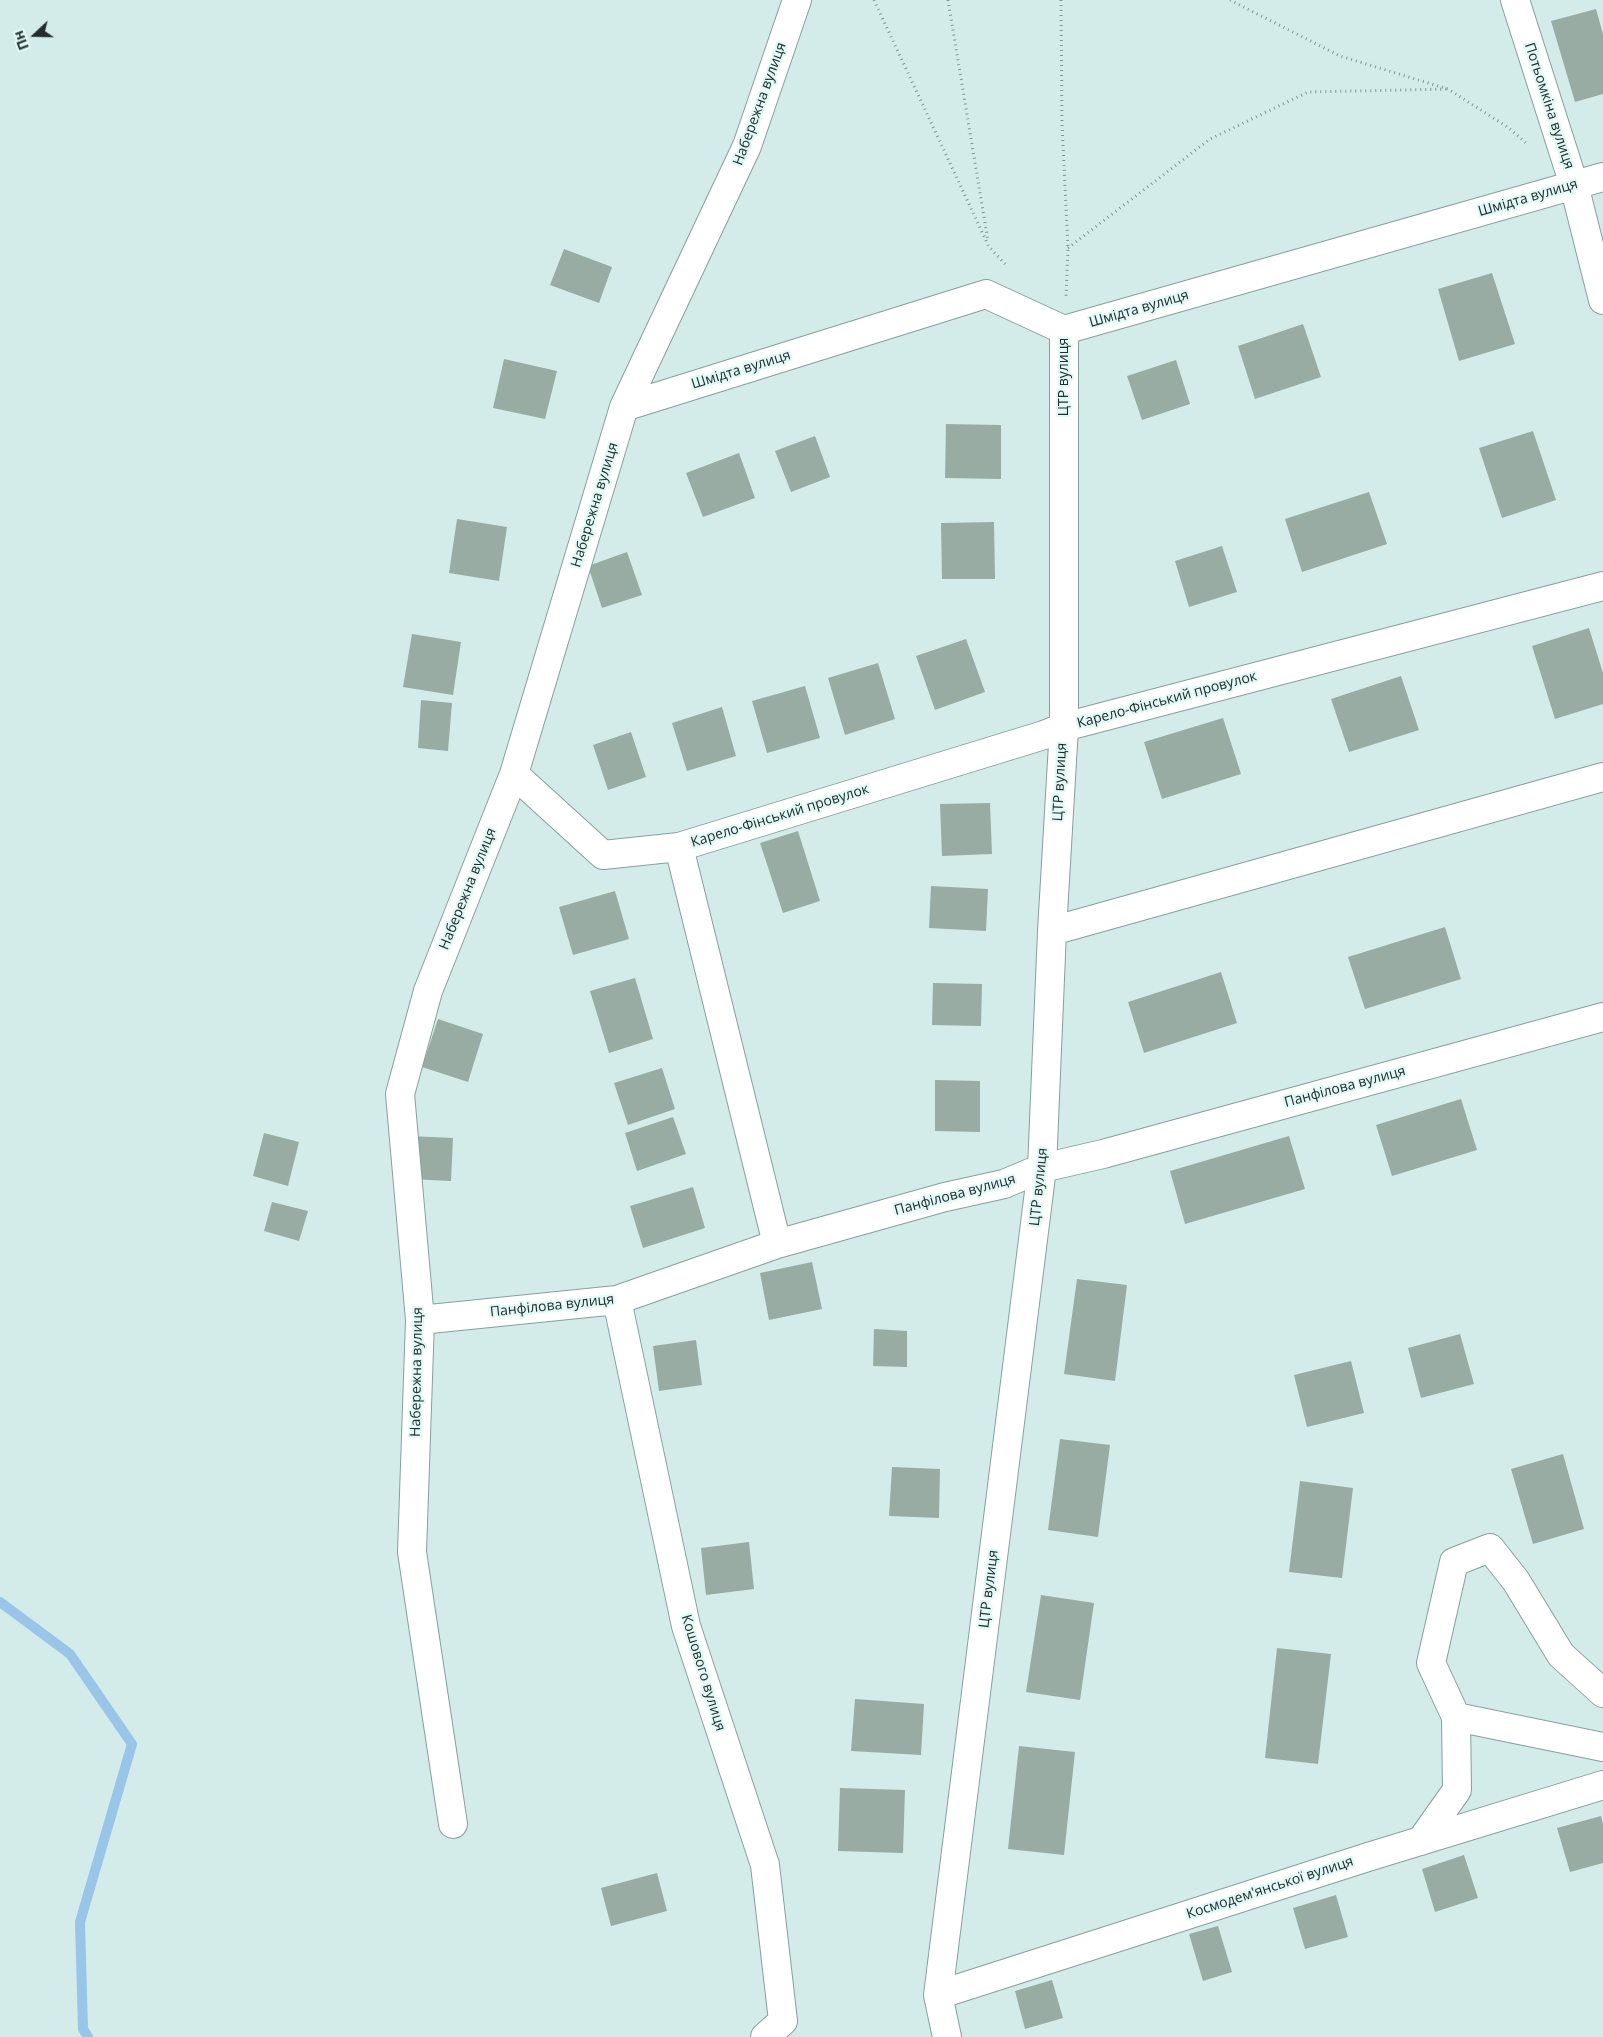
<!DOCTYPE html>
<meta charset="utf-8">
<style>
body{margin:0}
#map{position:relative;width:1603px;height:2037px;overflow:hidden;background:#d3ecea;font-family:"Open Sans",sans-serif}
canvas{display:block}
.north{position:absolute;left:10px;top:10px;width:50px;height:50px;-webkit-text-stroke:4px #e0f9f7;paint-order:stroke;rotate:249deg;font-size:14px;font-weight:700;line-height:20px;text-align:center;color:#232d2c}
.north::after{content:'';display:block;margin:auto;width:18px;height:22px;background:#232d2c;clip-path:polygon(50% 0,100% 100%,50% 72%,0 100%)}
</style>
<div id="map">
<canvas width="1603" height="2037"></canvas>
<div class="north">Пн</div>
</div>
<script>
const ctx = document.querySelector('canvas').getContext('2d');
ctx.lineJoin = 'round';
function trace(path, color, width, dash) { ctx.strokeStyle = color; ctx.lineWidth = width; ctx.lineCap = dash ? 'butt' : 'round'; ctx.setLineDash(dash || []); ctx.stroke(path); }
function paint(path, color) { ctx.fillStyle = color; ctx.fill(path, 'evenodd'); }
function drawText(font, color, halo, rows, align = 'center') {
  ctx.font = font + ' "Open Sans",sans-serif'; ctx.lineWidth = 4.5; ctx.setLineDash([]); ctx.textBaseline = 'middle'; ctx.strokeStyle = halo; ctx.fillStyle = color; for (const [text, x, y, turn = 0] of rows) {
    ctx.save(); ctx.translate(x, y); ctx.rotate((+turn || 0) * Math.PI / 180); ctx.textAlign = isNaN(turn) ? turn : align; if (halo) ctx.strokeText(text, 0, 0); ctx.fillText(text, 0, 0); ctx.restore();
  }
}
trace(new Path2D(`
 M0 1602 70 1654 132 1744 80 1922 83 2029 88 2037`), '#99c5e8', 10);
paint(new Path2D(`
 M1596 9 1603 34V94L1575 102 1551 21Z
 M564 249 612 267 599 303 550 285Z
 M1492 273 1515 344 1459 361 1438 289Z
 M1303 324 1321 377 1255 399 1238 346Z
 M504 359 557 371 545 419 493 408Z
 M1176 360 1190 404 1142 420 1127 376Z
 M946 424 1001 425V479L945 478Z
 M1533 431 1556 500 1502 518 1479 448Z
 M815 436 830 477 791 492 775 451Z
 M739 453 755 498 703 517 686 473Z
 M1369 492 1387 544 1302 572 1285 519Z
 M457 519 507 527 499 581 449 573Z
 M994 522 995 579H942L941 523Z
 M1222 546 1237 592 1189 607 1175 561Z
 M627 552 642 595 602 608 588 566Z
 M1589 628 1603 673V704L1555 719 1532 646Z
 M412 634 461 642 453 695 403 687Z
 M966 639 985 692 935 710 916 656Z
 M878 663 895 719 845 735 828 678Z
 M1401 676 1419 730 1349 752 1331 699Z
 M805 686 820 738 767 753 752 701Z
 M421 700 452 703 448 751 418 748Z
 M722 707 736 756 687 771 672 723Z
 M1223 718 1241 774 1162 799 1144 742Z
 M631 732 646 777 608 790 593 745Z
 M990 803 992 854 942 856 940 804Z
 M798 831 820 901 783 913 760 843Z
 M931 886 988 889 986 931 929 928Z
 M615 891 629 939 573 955 559 907Z
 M1445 927 1461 979 1365 1009 1348 957Z
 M1221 972 1237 1023 1144 1053 1128 1002Z
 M635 978 653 1039 609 1053 590 991Z
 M933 983 982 984 981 1026 932 1025Z
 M438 1019 483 1034 468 1082 422 1067Z
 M662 1068 675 1109 628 1125 614 1083Z
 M935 1080 980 1081V1132L935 1131Z
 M1461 1099 1477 1150 1392 1176 1376 1125Z
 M673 1117 686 1154 637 1171 625 1133Z
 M264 1133 299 1142 288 1186 253 1176Z
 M410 1136 453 1138 451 1181 409 1179Z
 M1289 1136 1305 1189 1185 1224 1170 1171Z
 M693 1187 705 1228 643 1248 630 1206Z
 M272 1202 308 1211 299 1241 264 1231Z
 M812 1262 822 1309 769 1320 760 1273Z
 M1077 1279 1127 1285 1115 1381 1064 1374Z
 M874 1329 907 1331V1367L873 1366Z
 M1460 1334 1474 1384 1421 1398 1408 1348Z
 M696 1340 702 1385 659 1391 653 1346Z
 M1351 1361 1364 1413 1307 1427 1294 1375Z
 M1060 1439 1110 1445 1098 1537 1048 1530Z
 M1563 1454 1584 1529 1533 1544 1511 1469Z
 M892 1467 940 1469 939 1518 889 1516Z
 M1300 1481 1353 1488 1342 1578 1289 1572Z
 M749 1542 754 1589 706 1595 701 1548Z
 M1041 1595 1094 1603 1080 1700 1026 1692Z
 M1277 1648 1331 1654 1318 1764 1265 1758Z
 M855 1699 924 1704 921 1755 851 1751Z
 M1019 1746 1075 1752 1064 1855 1008 1849Z
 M840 1788 905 1790 903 1853 838 1851Z
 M1601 1816 1603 1824V1863L1570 1872 1557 1828Z
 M1464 1855 1478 1898 1435 1912 1422 1869Z
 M657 1873 667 1911 611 1926 601 1888Z
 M1336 1895 1348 1937 1305 1949 1293 1908Z
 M1218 1926 1232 1972 1203 1981 1189 1934Z
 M1052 1980 1063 2018 1025 2029 1015 1991Z`), '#98aca3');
const minor = new Path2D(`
 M1515 0 1574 185 1603 300
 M624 407 986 294 1064 330 1603 177
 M514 774 603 855 679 847 1044 735 1064 727 1603 586
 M679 847 777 1244
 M1052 931 1603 777
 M617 1300 686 1626 765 1865 783 2021 765 2037
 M420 1320 617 1300 777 1244 945 1197 1004 1184 1042 1168 1103 1154 1603 1017
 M1603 1693 1561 1655 1516 1581 1490 1548 1454 1562 1431 1663 1456 1717 1603 1747
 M453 1824 412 1552 420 1320 400 1094 428 991 514 774 624 407 747 146 797 0
 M1421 1841 1457 1790 1456 1717
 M938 1995 1368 1857 1603 1785
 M947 2037 938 1995 1042 1168 1052 931 1064 727V330`);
trace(minor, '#889f9d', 30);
trace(new Path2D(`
 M874 0 989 247 1007 266
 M948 0 988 241
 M1061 0 1062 125 1068 248 1066 297
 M1230 0 1340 56 1448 89 1509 128 1526 143
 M1068 248 1210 139 1308 92 1448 89`), '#839593', 3, [1, 4]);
trace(minor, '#fff', 28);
drawText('14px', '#232d2c', '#e0f9f7', [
 ["Набережна вулиця",760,104,-70],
 ["Потьомкіна вулиця",1549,106,72],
 ["Шмідта вулиця",1528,198,-16],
 ["Шмідта вулиця",1139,309,-16],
 ["Шмідта вулиця",741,370,-17],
 ["ЦТР вулиця",1064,377,-90],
 ["Набережна вулиця",595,505,-73],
 ["Карело-Фінський провулок",1167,700,-15],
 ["ЦТР вулиця",1060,782,-87],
 ["Карело-Фінський провулок",780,816,-17],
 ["Набережна вулиця",468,889,-68],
 ["Панфілова вулиця",1345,1087,-15],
 ["ЦТР вулиця",1039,1187,-84],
 ["Панфілова вулиця",955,1195,-15],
 ["Панфілова вулиця",552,1306,-6],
 ["Набережна вулиця",417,1372,-89],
 ["ЦТР вулиця",989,1589,-83],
 ["Кошового вулиця",703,1673,73],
 ["Космодем'янської вулиця",1270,1888,-18]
]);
</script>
